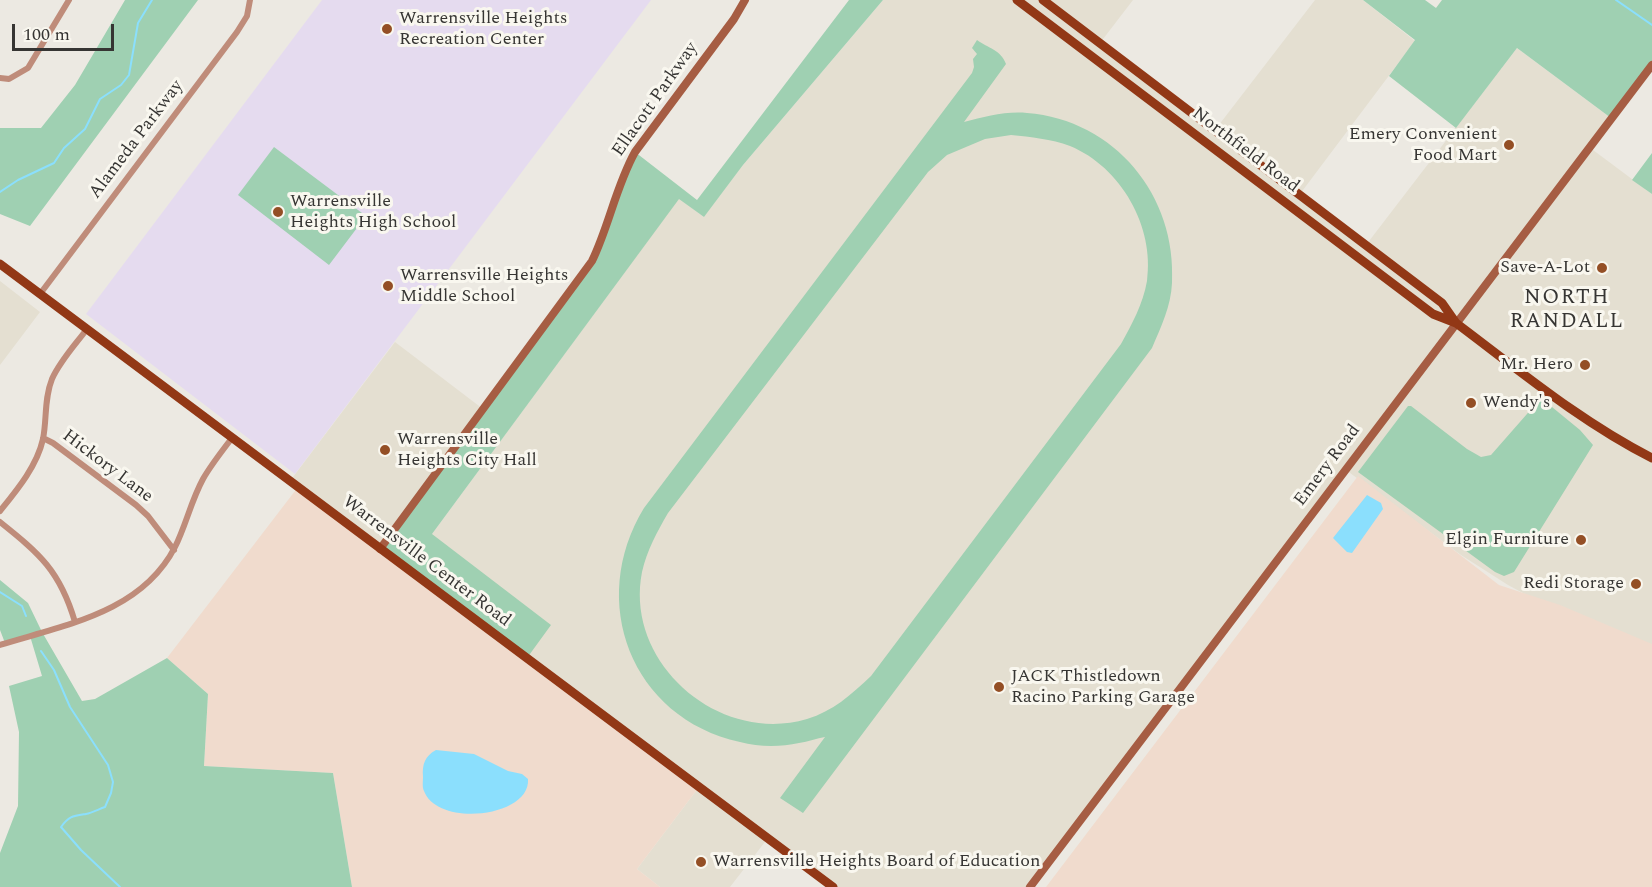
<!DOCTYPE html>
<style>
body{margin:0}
#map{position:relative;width:1652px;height:887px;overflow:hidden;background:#ece9e2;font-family:Spectral,serif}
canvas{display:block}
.scale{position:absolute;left:12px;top:24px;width:102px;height:27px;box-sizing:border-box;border:3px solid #363533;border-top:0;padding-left:8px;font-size:18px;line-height:21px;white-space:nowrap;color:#363533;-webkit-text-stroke:4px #f9f7ef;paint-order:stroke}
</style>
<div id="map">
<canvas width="1652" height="887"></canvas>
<div class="scale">100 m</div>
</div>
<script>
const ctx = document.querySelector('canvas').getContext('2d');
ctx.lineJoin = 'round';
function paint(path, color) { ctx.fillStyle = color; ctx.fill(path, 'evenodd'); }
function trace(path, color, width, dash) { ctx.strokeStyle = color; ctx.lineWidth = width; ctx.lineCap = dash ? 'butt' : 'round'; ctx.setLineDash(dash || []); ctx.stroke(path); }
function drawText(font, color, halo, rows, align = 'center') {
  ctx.font = font + ' Spectral,serif'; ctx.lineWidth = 6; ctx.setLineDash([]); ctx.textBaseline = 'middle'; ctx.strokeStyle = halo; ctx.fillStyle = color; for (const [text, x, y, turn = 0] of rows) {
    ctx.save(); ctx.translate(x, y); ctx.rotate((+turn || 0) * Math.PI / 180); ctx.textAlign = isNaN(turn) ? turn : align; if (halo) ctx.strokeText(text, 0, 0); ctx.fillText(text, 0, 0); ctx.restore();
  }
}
paint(new Path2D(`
 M883 0H1133L1100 43 1215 130 1315 0H1363L1415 41 1300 194 1366 245 1517 48 1611 118 1589 147 1652 194V651L1562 614 1508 585 1461 555 1346 470 1031 887H833L768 838 730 887H660L637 869 699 787 407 568 679 198 704 217 743 165Z
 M0 281 40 312 0 365Z
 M395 342 483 409 380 549 290 481Z`), '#e4dfd1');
paint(new Path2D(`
 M1358 476 1499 585 1560 605 1652 644V887H1046Z
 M298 487 699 787 637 869 660 887H352L333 773 204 766 208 694 167 658Z`), '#f0dbcd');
paint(new Path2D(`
 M322 0H651L295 474 86 314Z`), '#e5dbef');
paint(new Path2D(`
 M125 0H198L30 226 0 214V128H41L75 85Z
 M849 0H883L743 165 704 217 679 199 432 534 551 625 527 658 380 549 592 261 635 152 697 200Z
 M1363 0H1425L1436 8 1442 0H1652V65L1611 118 1517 48 1456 128 1389 76 1415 40Z
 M977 40C988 48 1001 50 1006 64L964 122C985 117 1005 111 1027 113 1115 120 1177 196 1172 283 1171 306 1161 327 1152 348L803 813 780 798 825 737C817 738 808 742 799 743 780 747 759 747 740 742 631 718 587 601 644 508L972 73 974 67 973 59 977 54 972 48ZM1011 135C1031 137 1051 139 1070 146 1121 167 1155 227 1147 281 1143 304 1132 324 1121 344L871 676C851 695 833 711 807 719 719 745 624 663 642 572 647 550 657 532 668 513L928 172 947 155 985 139Z
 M274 147 366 216 329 265 238 195Z
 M1652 153V194L1632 180Z
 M1541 398 1580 430 1593 445 1514 572 1504 576 1495 572 1358 472 1408 406H1411L1467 449 1481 457 1491 455Z
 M0 580 28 603 42 632 82 701 95 699 167 658 208 694 204 766 333 773 352 887H0V853L18 806 19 732 9 686 42 676 30 636 5 643 0 630Z`), '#9fd0b2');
paint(new Path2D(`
 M1367 495 1381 503 1383 509 1352 553 1347 552 1333 538Z
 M436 750 474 754 508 771 522 774 528 779C531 817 438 828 424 791 422 787 423 781 423 777 422 764 425 756 436 750Z`), '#8bdffd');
trace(new Path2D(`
 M1616 0 1652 25
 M0 192 18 180 54 163 64 148 85 129 100 99 121 85 129 75 138 23 152 0
 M0 592 22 606 26 616
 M41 651 54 670 70 707 108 765 113 782 111 793 105 807C99 809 92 813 86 814 73 816 69 816 61 827L81 850 120 887`), '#8bdffd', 2);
trace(new Path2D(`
 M0 78 9 79 28 68 69 0
 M40 294 237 32 247 16 250 0
 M43 438 53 443 136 505 148 516 174 550
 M0 511C17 490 37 466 43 439 47 419 44 399 52 379 60 361 75 345 87 329
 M0 522C40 554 60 571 75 622
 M0 645C64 625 141 613 175 547 186 525 191 501 203 479 211 465 222 451 232 438`), '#bf8c7a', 6);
trace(new Path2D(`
 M380 549 592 261C609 226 616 186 635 152L734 19 745 0
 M1030 887 1652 65`), '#a65d43', 8);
trace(new Path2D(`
 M1017 0 1433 314 1456 323C1520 371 1581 422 1652 458
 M1043 0 1442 303 1456 323
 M0 264 833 887`), '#923816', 9);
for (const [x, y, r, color] of [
 [387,29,6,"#944f25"],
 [1509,145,6,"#944f25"],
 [278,212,6,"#944f25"],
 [1602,268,6,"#944f25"],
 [388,286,6,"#944f25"],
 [1585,365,6,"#944f25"],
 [1471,403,6,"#944f25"],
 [385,450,6,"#944f25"],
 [1581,540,6,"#944f25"],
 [1636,584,6,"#944f25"],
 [999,687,6,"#944f25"],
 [701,862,6,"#944f25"]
]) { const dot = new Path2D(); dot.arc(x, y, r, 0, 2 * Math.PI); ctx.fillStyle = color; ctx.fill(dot); trace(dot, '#f9f7ef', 2); }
drawText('18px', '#363533', '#f9f7ef', [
 ["Warrensville Heights",399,19],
 ["Recreation Center",399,40],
 ["Emery Convenient",1497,135,"right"],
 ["Food Mart",1497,156,"right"],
 ["Warrensville",290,202],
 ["Heights High School",290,223],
 ["Save-A-Lot",1590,268,"right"],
 ["Warrensville Heights",400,276],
 ["Middle School",400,297],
 ["Mr. Hero",1573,365,"right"],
 ["Wendy's",1483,403],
 ["Warrensville",397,440],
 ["Heights City Hall",397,461],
 ["Elgin Furniture",1569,540,"right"],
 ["Redi Storage",1624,584,"right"],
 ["JACK Thistledown",1011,677],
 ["Racino Parking Garage",1011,698],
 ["Warrensville Heights Board of Education",713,862]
], 'left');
drawText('18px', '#363533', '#f9f7ef', [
 ["Ellacott Parkway",656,100,-55],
 ["Alameda Parkway",137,140,-53],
 ["Northfield Road",1245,151,37],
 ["Emery Road",1328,466,-53],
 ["Hickory Lane",107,467,37],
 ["Warrensville Center Road",426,562,37]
]);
ctx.letterSpacing = '1.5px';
drawText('21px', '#363533', '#f9f7ef', [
 ["NORTH",1567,299],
 ["RANDALL",1567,323]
]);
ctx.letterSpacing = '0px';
</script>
